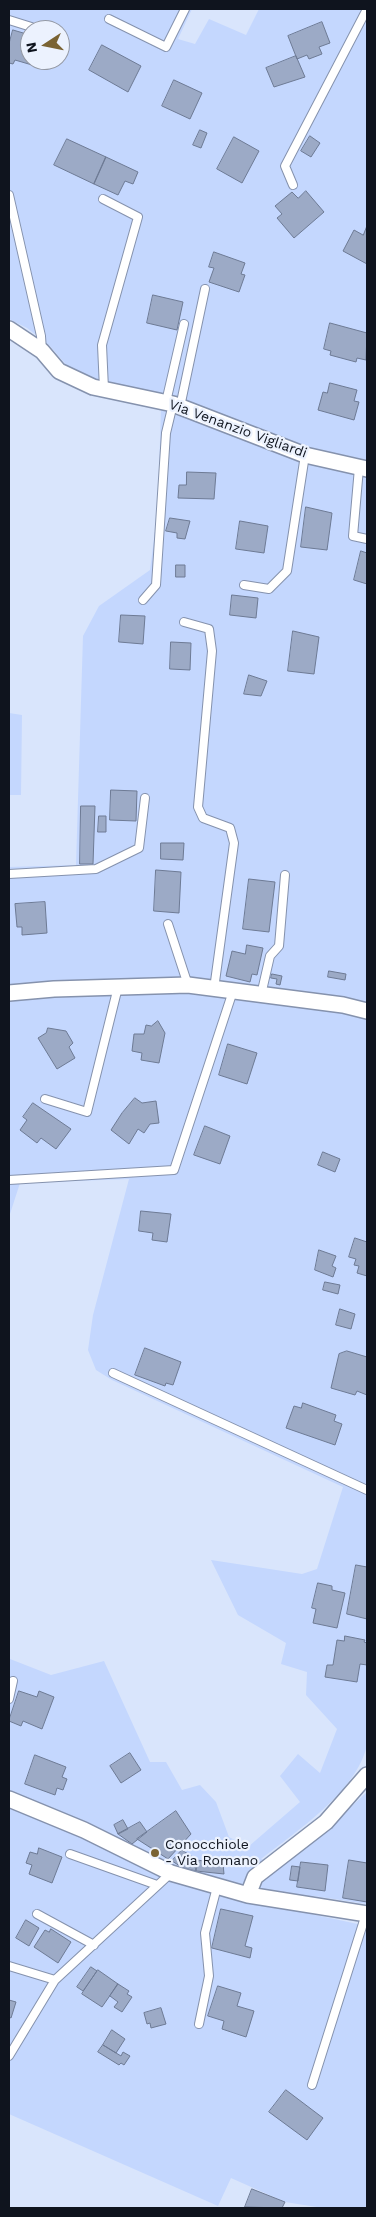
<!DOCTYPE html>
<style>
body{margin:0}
#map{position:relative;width:376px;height:2217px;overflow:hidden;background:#d9e5fc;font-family:"Work Sans",sans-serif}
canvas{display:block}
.frame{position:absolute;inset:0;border:10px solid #0f141e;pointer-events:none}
.north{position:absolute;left:20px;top:20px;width:50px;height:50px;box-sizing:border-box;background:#ecf2fe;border:1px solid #9499a4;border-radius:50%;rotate:259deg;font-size:14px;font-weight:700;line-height:20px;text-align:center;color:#0f141e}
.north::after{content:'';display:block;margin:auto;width:18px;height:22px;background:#7a6333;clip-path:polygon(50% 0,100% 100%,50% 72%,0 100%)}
</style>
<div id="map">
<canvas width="376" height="2217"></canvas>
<div class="frame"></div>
<div class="north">N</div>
</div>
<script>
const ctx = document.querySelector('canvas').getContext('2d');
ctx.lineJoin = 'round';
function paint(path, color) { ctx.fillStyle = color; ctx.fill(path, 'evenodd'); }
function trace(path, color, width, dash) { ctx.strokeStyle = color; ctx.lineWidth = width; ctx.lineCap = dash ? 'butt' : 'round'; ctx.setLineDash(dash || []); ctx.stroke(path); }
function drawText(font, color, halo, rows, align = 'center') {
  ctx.font = font + ' "Work Sans",sans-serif'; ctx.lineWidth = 4.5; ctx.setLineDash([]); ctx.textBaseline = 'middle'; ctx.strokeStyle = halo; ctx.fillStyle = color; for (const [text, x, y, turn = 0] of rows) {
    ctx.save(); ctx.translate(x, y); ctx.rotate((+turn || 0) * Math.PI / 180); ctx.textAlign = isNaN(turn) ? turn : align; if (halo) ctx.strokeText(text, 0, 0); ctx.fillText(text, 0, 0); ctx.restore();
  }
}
paint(new Path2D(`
 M9 9H192L178 39 195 44 209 19 246 35 259 9H367V460L287 443 94 381 69 368 49 345 27 328 9 319ZM30 30H60V60H30Z
 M161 407 367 474V1745C357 1791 296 1832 261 1859L278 1864 328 1828 367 1792V1904L314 1896 311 1914 367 1926V2208H323L285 2202 231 2178 218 2206 9 2114 10 1659 51 1675 104 1661 150 1762H166L182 1790 200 1785 216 1802 229 1837 248 1847 300 1802 280 1776 298 1754 320 1773 337 1729 306 1695 307 1672 281 1664 286 1643 238 1615 211 1560 302 1574 317 1569 343 1487 112 1380 96 1370 88 1350 93 1315 129 1179 20 1183 9 1217V867L76 865 83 636 99 606 150 570 158 508Z
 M9 713 22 715 21 795H9Z`), '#c4d7fe');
const building = new Path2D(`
 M322 22 330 43 319 47 322 54 309 59 307 55 297 59 288 36Z
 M13 30 30 35V60H41L39 67 15 60 13 64 9 63V44Z
 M102 45 141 66 128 92 89 70Z
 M296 56 305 77 274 87 266 68Z
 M174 80 202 93 190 119 162 106Z
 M200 130 207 133 201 148 193 145Z
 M310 136 320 143 311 157 301 151Z
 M234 137 259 151 242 183 217 169Z
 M67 139 106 157 94 184 54 165Z
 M106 157 138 172 133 184 125 181 118 195 94 184Z
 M306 191 324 212 294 238 277 218 282 214 275 206 292 192 298 198Z
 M367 226V264L343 251 354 230 363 235Z
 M214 252 245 263 241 274 245 275 239 292 209 282 214 268 209 267Z
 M153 295 183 302 177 330 147 323Z
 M330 323 367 333 366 360 357 358 356 362 330 355 331 351 324 349Z
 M330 383 357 390 354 401 359 402 354 420 318 410 323 392 327 393Z
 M187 472 216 473 214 499 178 498 179 485H186Z
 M306 507 332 513 327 550 301 547Z
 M170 518 190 521 185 539 177 538V533L166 531Z
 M240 521 268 526 264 553 236 549Z
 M361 551 367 553V584L354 580Z
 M176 565H185V577H176Z
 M232 595 258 598 256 618 230 615Z
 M121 615 145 616 143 644 119 642Z
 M293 631 319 637 314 674 288 671Z
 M171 642 191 643 190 670 170 669Z
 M249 675 267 681 261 696 244 694Z
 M111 790 137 791 136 821 110 820Z
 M81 806H95L93 864H80Z
 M99 816H106V832H98Z
 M161 843H184L183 860 161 859Z
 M156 870 181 872 179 913 154 911Z
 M249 879 275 882 269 932 243 929Z
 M45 902 47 933 22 935V927H17L15 904Z
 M247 945 263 948 257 975 252 974 250 982 226 976 232 951 245 954Z
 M329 971 346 974 345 980 328 977Z
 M272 974 282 976 280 985 276 984 277 979 271 978Z
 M158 1021 165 1033 159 1063 141 1060 142 1053 132 1051 134 1034H144L146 1025 151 1026Z
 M48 1028 66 1031 73 1043 69 1047 75 1058 57 1069 38 1038 46 1033Z
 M228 1044 257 1053 247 1084 219 1075Z
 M135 1098 142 1103 156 1101 159 1123 150 1124 144 1133 138 1129 129 1144 111 1130 122 1113Z
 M33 1103 71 1129 56 1149 41 1138 37 1143 20 1130 27 1120 23 1117Z
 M205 1126 230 1136 220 1164 194 1155Z
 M323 1152 340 1159 335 1172 318 1165Z
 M141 1211 171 1214 167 1242 152 1240 153 1233 139 1231Z
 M355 1238 367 1242V1276L357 1273 359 1266 354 1265 356 1259 349 1257Z
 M319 1250 336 1256 332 1266 336 1268 333 1277 315 1270Z
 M325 1282 340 1285 338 1294 323 1290Z
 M340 1309 355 1314 351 1329 336 1325Z
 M145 1348 181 1362 173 1385 166 1383 165 1386 135 1375Z
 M347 1351 367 1357V1395L357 1391 355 1395 331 1388 339 1354Z
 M303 1403 336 1415 334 1421 342 1424 335 1445 286 1428 294 1406 301 1408Z
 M356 1565 367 1567V1619L347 1614Z
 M318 1583 332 1586V1590L345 1593 337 1628 313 1623 316 1609 312 1608Z
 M345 1636 365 1640 364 1642 367 1643V1665L360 1664 357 1682 325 1677 327 1665H333L337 1640 344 1641Z
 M19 1691 37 1697 39 1691 54 1697 42 1729 23 1721 21 1726 9 1721Z
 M130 1753 141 1770 121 1783 110 1766Z
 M35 1755 66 1767 62 1777 67 1779 63 1790 57 1788 55 1795 25 1784Z
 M176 1811 191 1834 168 1859 137 1839Z
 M123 1820 128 1829 118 1834 114 1825Z
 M140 1822 147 1832 132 1844 118 1834Z
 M39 1848 62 1857 52 1883 29 1874 32 1865 26 1863 30 1852 37 1854Z
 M182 1850 197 1860 196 1871 183 1868 172 1861Z
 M197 1860 223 1864 224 1874 196 1871Z
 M349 1860 367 1863V1902L343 1898Z
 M301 1862 328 1865 325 1891 297 1887Z
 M292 1866 300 1867 298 1881 290 1880Z
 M221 1909 253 1916 245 1946 252 1948 250 1958 212 1948Z
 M26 1920 39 1928 29 1946 16 1938Z
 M51 1929 71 1942 58 1963 34 1947 45 1930 49 1932Z
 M91 1967 97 1971 83 1991 77 1987Z
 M98 1970 118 1984 102 2007 82 1994Z
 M118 1984 129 1991 127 1994 132 1997 122 2012 114 2007 118 2002 110 1996Z
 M218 1986 241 1993 237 2006 254 2011 246 2037 222 2029 224 2021 208 2016Z
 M9 2000 16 2002 11 2018 9 2017Z
 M161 2008 166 2024 151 2028 150 2023 147 2024 144 2013Z
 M112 2030 125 2039 116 2053 103 2045Z
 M103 2045 121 2056 123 2052 130 2056 124 2065 121 2063 119 2065 98 2052Z
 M286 2090 323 2118 307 2140 269 2112Z
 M252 2189 285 2202 282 2208 245 2207Z`);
paint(building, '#9caac6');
trace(building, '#6e7b95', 1);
const lane = new Path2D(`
 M109 19 166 47 185 9
 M9 20 41 30
 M293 185 285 166 367 9
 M9 195 41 336 42 351
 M103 199 138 217 102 345 104 389
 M166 402 184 324
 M180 407 205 289
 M359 468 353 536 367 539
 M244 585 269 589 287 571 305 455
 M143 600 156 585 166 433 173 404
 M184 622 209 629 212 651 198 807 203 818 230 828 234 843 214 989
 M9 874 96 869 139 848 145 798
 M168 924 188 985
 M261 995 270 956 279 946 285 875
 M45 1099 87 1112 118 987
 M9 1180 174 1170 233 991
 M113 1373 367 1490
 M9 1699 13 1681
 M70 1854 157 1885
 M37 1914 94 1945
 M9 1966 55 1980 171 1873
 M199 2024 209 1976 205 1933 217 1887
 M9 2056 55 1980
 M312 2085 366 1914`);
const street = new Path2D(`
 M9 329 42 351 59 371 93 387 173 404 305 455 367 469
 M9 993 54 989 188 985 343 1005 367 1011
 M9 1799 84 1830 171 1873 248 1895 367 1914
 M248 1895 255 1877 326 1822 367 1775`);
trace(lane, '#8592ad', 10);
trace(street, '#8592ad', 18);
trace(lane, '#fff', 8);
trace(street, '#fff', 15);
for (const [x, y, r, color] of [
 [155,1853,5,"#7a6333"]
]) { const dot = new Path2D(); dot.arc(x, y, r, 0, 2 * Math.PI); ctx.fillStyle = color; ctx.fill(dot); trace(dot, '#ecf2fe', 2); }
drawText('14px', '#0f141e', '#ecf2fe', [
 ["Via Venanzio Vigliardi",238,429,20]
]);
drawText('14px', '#0f141e', '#ecf2fe', [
 ["Conocchiole",165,1845],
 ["- Via Romano",165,1861]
], 'left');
</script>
